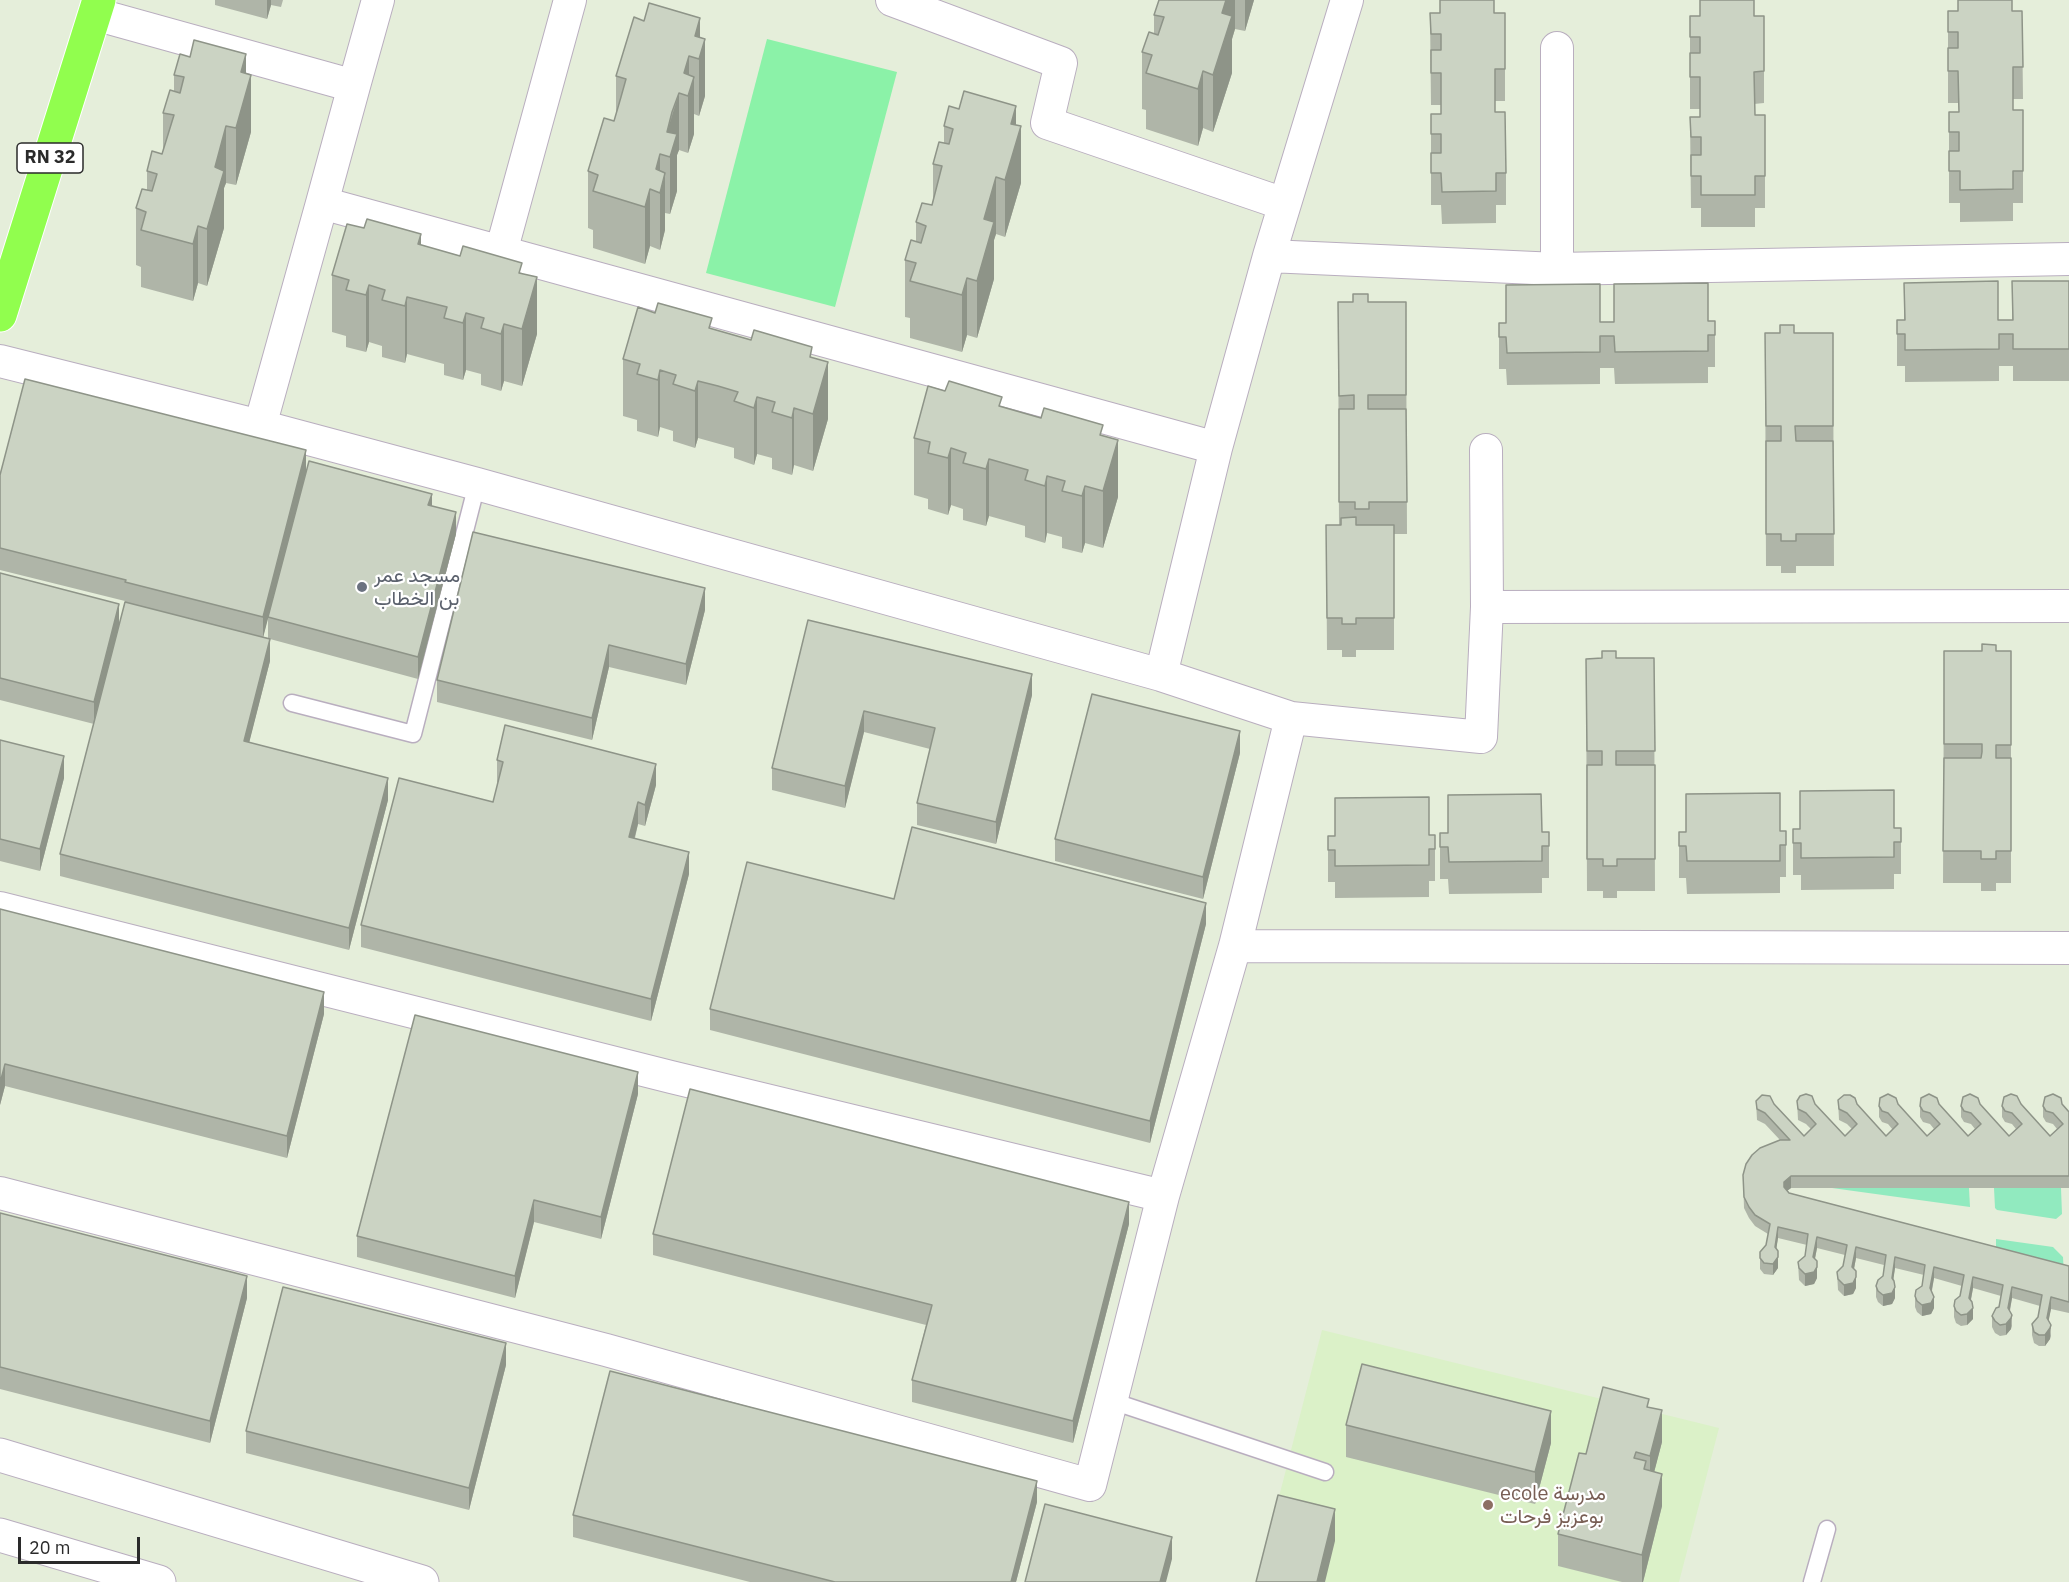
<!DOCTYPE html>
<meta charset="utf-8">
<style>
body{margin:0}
#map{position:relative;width:2069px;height:1582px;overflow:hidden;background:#e5eeda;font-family:"IBM Plex Sans",sans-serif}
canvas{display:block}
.scale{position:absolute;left:18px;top:1537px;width:122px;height:27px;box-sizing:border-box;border:3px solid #2a2a2a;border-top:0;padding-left:8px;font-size:18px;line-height:21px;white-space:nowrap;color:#2a2a2a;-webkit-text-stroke:4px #fff;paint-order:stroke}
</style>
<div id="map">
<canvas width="2069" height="1582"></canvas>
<div class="scale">20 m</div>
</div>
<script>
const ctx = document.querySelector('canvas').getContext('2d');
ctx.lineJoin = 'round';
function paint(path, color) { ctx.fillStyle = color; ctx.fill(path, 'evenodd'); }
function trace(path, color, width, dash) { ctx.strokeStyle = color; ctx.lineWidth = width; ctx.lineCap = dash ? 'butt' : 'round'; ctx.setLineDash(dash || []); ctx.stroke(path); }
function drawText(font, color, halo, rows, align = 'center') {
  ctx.font = font + ' "IBM Plex Sans",Vazirmatn,sans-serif'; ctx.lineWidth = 4.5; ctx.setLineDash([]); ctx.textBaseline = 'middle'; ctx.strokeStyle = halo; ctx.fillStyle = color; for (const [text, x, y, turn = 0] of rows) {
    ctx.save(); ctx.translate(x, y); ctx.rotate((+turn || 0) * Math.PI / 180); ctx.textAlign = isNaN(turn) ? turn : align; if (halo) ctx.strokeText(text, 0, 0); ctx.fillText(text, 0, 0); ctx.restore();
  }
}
paint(new Path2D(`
 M1322 1330 1719 1428 1679 1582H1257Z`), '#dbf1c8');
paint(new Path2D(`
 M1832 1188H1969L1970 1207Z
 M1994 1188H2061L2062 1214 2056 1219 1997 1210 1995 1208Z
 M1996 1239 2053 1247 2063 1257 2064 1276 1996 1258Z`), '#91eabf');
paint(new Path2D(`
 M767 39 897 72 835 307 706 273Z`), '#8bf2a8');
const service = new Path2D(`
 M292 703 413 734 477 484
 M1112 1401 1325 1472
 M1812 1582 1827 1529`);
const minor = new Path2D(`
 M892 0 1061 63 1047 123 1284 204
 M1347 0 1269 256 1557 269 2069 259
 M95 14 354 86 378 0
 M1557 48V269
 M322 203 354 86
 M501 252 1216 448
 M0 361 260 426 477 484 1161 675 1291 718 1235 946 1163 1196 671 1077 0 908
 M260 426 322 203 501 252 570 0
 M1487 607 2069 606
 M1161 675 1216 448 1269 256
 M1291 718 1481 737 1487 607 1486 450
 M1235 946 2069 948
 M0 1193 606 1350 1090 1485 1163 1196`);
const secondary = new Path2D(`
 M0 1455 422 1582
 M0 1535 159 1582`);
const primary = new Path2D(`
 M0 315 99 0`);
trace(service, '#b9aebf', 19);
trace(minor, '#b9aebf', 34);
trace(secondary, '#b9aebf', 35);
trace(primary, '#fff', 35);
trace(service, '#fff', 16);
trace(minor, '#fff', 32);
trace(secondary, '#fff', 33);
trace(primary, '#91fe4e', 33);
paint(new Path2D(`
 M215 0H283L281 7 271 5 267 19 215 5Z
 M1159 0H1254L1245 31 1235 29 1232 39V73L1213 132 1203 128 1198 146 1146 129V110L1142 109V52L1154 34V15Z
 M1958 0 2012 11H2022L2023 99H2013V110H2023V203H2013V221L1960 222V203H1949V112H1959L1958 103H1948V11H1958Z
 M1430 13H1505V101H1495V112L1506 173V205H1496V223L1442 224 1441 205H1431V114H1441V105H1431Z
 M1690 16H1754L1764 71V103L1754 104 1755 115H1765V208H1755V227H1701V208H1691L1690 117H1700V109H1690Z
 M700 38 705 96 699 116 694 114V134L688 153 679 150 677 155V191L670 214 665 213V230L660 250 650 246 645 264 593 248V230L588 228V171L614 121 616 114V76Z
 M246 73 251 132 236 185 226 183 224 188V228L207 286 198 283 193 301 141 287V267L136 265V208L147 190V171L162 154 163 151V113L174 91V75Z
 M1016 125 1021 183 1005 237 996 234 994 240V279L977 338 967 335 962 352 910 338V318L905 317V260L916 241V222L932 205 933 202V164L944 143V126Z
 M421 245 522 273 537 334 522 386 504 381 501 391 481 385V374L466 370 463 380 444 375V364L407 354 405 363 382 357V346L369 342 366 352 346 347V336L332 332V275Z
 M2012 281H2069V381H2013V366H1999V381L1905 382V366H1897V320H1904V283L1998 320H2012Z
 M1506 285 1600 322 1715 321V367H1708V383L1615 384 1614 368H1600V384L1507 385 1506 369H1499V323H1506Z
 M1338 302H1406L1407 534H1394V650H1356V657H1342V650H1327L1326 525H1339Z
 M712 329 812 357 828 419 813 471 794 465 792 475 772 469V458L757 454 754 465 734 458V448L698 438 695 448 673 441V431L660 427 658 437 637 431V420L623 416V359Z
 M1765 333H1833L1834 566H1796V573H1781V566H1766Z
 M1002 407 1103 436 1118 497 1103 548 1085 543 1082 553 1062 548V537L1047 533 1045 543 1025 537V526L989 516 986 526 963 520V509L951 505 948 515 928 509V499L914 495V438Z
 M306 472 269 614 432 506 456 534 418 679 270 639V661L249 742 388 800 349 950 60 876V854L94 724 0 700V573L119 625 125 601 0 570V475ZM268 617V638L263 637Z
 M705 610 686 685 609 667 592 740 437 702V680Z
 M808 620 1032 695 996 844 917 825V803L930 749 864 732 845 808 772 790V768Z
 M1602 651 1616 658H1654L1655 891H1617V898H1603V891H1587L1586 659 1602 658Z
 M1944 651H2011V883H1996V891H1981V883H1943Z
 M0 740 64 778 40 871 0 861Z
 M1240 753 1203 899 1055 861V839Z
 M497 760 656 785 645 826 638 824 635 838 689 874 651 1021 361 947V925L493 802 498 782H497Z
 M1335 798 1429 835H1435V881H1429V897L1335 898V882H1328V836H1335Z
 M1901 828V874H1894V889L1801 890V875H1793V829Z
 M1786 831V877H1780V893L1687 894 1686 878H1679V832Z
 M1549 832V878H1542V893L1449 894 1448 879H1440V833Z
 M894 899 1206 924 1150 1143 710 1030V1009Z
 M0 909 324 1014 287 1158 5 1086 0 1105Z
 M638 1094 601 1239 534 1222 515 1298 357 1257V1236Z
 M1838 1100 1857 1104 1886 1136 1893 1130 1888 1124 1882 1122 1879 1117V1106L1898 1104 1927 1136 1934 1129 1930 1124 1923 1122 1920 1117V1106L1939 1104 1968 1136 1975 1129 1971 1124 1964 1122 1961 1117V1106L1980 1104 2009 1136 2016 1129 2012 1124 2005 1122 2002 1117V1106L2021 1104 2050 1136 2057 1129 2053 1124 2046 1122 2043 1117V1106L2062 1104 2069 1112V1188H1791L1787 1191 1789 1193 2069 1266V1313L2051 1309 2048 1321 2051 1336 2050 1339 2045 1346H2039L2034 1343 2032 1335V1324L2038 1317 2040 1306 2012 1298 2010 1311 2012 1326 2011 1329 2006 1335 2000 1336 1995 1333 1992 1327V1316L1999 1307 2001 1296 1973 1288 1971 1300 1973 1319 1967 1325 1961 1326 1956 1323 1954 1317V1306L1960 1296 1962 1286 1934 1278 1932 1291 1934 1308 1931 1314 1922 1316 1917 1312 1915 1307V1296L1922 1286 1924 1275 1895 1268 1893 1280 1895 1298 1892 1304 1883 1306 1878 1302 1876 1297V1286L1883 1276 1884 1265 1856 1258 1854 1269 1856 1288 1853 1294 1844 1296 1838 1290 1837 1272 1843 1266 1845 1255 1817 1248 1815 1259 1817 1278 1814 1284 1805 1286 1799 1280 1798 1262 1805 1256 1807 1245 1778 1238 1776 1249 1778 1268 1773 1275 1764 1274 1760 1269V1252L1766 1245 1768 1234 1755 1226 1749 1218 1744 1208 1743 1175 1780 1140 1765 1124 1757 1120 1756 1101 1774 1104 1804 1136 1811 1129 1806 1124 1798 1120 1797 1101 1815 1104 1845 1136 1852 1129 1847 1124 1839 1120Z
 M0 1213 247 1298 210 1443 0 1389Z
 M1129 1224 1073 1443 912 1402V1380L926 1325 653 1255V1234Z
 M506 1365 469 1510 246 1453V1431Z
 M1649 1407 1662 1442 1654 1472 1662 1506 1643 1582H1622L1558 1566V1534L1586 1454Z
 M1346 1425 1551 1443 1535 1504 1346 1457Z
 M1037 1502 1016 1582H750L573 1537V1515Z`), '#afb5a8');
paint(new Path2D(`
 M267 0H271V5L267 19Z
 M1226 0H1235V29L1232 39V73L1213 132V75L1222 13Z
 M1245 0H1254L1245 31Z
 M700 18V55L705 39V96L699 116V59L695 36Z
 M246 54V92L251 75V132L236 185V128L241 72Z
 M689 56V92L694 77V134L688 153V96L684 73Z
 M1203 71V128L1198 146V89Z
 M679 93V150L677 155V191L670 214V157L667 132Z
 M1016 106V143L1021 126V183L1005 237V180L1011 124Z
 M226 126V183L224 188V228L207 286V229L215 167Z
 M660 154V193L656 169Z
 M665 173V230L660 250V193Z
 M996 177V234L994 240V279L977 338V281L984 219Z
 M650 189V246L645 264V207Z
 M198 226V283L193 301V244Z
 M421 234V291L418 301V244Z
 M537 277V334L522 386V329Z
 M967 278V335L962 352V295Z
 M369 285V342L366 352V295Z
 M407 297V354L405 363V306Z
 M466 313V370L463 380V323Z
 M504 324V381L501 391V334Z
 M828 362V419L813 471V414Z
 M660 370V427L658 437V380Z
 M698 381V438L695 448V391Z
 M757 397V454L754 465V408Z
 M794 408V465L792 475V418Z
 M1118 440V497L1103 548V491Z
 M951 448V505L948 515V458Z
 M306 450V472L263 638V617Z
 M989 459V516L986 526V469Z
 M1047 476V533L1045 543V486Z
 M1085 486V543L1082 553V496Z
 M432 494V516L428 505Z
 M456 512V534L418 679V657Z
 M705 588V610L686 685V664Z
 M119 604V626L94 724V702Z
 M270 639V661L244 763V741Z
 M609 645V667L592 740V718Z
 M1032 674V695L996 844V822Z
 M864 711V732L845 808V786Z
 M1240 731V753L1203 899V877Z
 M64 756V778L40 871V849Z
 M656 764V785L645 826V805Z
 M388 778V800L349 950V928Z
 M638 802V824L629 859V837Z
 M689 852V874L651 1021V999Z
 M1206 903V924L1150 1143V1121Z
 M324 992V1014L287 1158V1136Z
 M5 1064V1086L0 1105V1083Z
 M638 1072V1094L601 1239V1217Z
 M1791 1176V1188L1784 1193V1182Z
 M534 1200V1222L515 1298V1276Z
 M1129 1202V1224L1073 1443V1421Z
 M1778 1227V1238L1775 1258V1247Z
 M1817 1237V1248L1813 1268V1257Z
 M1856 1247V1258L1852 1279V1267Z
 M1778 1257V1268L1773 1275V1264Z
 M1895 1257V1268L1892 1289V1278Z
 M1817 1267V1278L1814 1284 1805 1286V1274Z
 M1934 1267V1278L1930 1299V1288Z
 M247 1276V1298L210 1443V1421Z
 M1856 1277V1288L1853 1294 1844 1296V1285Z
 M1973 1277V1288L1969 1309V1298Z
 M1895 1287V1298L1892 1304 1883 1306V1295Z
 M2012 1287V1298L2008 1319V1308Z
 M1934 1297V1308L1931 1314 1922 1316V1305Z
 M2051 1297V1309L2047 1329V1318Z
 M1973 1308V1319L1967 1325V1314Z
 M2012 1315 2011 1329 2006 1335V1324Z
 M2051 1325 2050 1339 2045 1346V1335Z
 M506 1343V1365L469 1510V1488Z
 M1662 1410V1442L1650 1488V1456Z
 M1551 1411V1443L1535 1504V1472Z
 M1662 1474V1506L1643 1582H1642V1555Z
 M1037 1481V1502L1016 1582H1011Z
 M1335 1509V1541L1325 1582H1317Z
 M1172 1537V1559L1166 1582H1160Z`), '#8e9488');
const building = new Path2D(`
 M1159 0H1226L1222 13 1232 16 1213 75 1203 71 1198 89 1146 73 1152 55 1142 52 1149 32 1158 35 1164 17 1154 15Z
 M1440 0H1494V13H1505V69H1495V112H1505L1506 173H1496V191L1442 192 1441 173H1431V153H1441V134H1431V114H1441V73H1431V50H1441V34H1431L1430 13H1440Z
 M1700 0H1754V16H1764V71L1754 72 1755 115H1765V176H1755V195H1701V176H1691V155H1701V137H1691L1690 117H1700V77H1690V53H1700V37H1690V16H1700Z
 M1958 0H2012V11H2022L2023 67H2013V110H2023V171H2013V189L1960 190V171H1949V151H1959V132H1949V112H1959L1958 71H1948V48H1958V32H1948V11H1958Z
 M649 3 700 18 695 36 705 39 699 59 689 56 684 73 694 77 688 96 679 93 672 112 667 132 677 134 670 157 660 154 656 169 665 173 660 193 650 189 645 207 593 191 598 175 588 171 604 118 614 121 621 97 626 79 616 76 634 17 644 21Z
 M194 40 246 54 241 72 251 75 236 128 226 126 215 167 224 171 207 229 198 226 193 244 141 230 146 212 136 208 142 189 152 191 157 174 147 171 152 151 162 154 174 115 163 113 170 90 180 93 184 77 174 75 180 54 190 57Z
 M964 91 1016 106 1011 124 1021 126 1005 180 996 177 984 219 994 222 977 281 967 278 962 295 910 281 916 263 905 260 911 240 921 243 926 226 916 222 922 203 932 205 942 166 933 164 939 142 949 144 953 129 944 126 949 106 959 109Z
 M367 219 421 234 418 244 460 256 463 246 522 263 519 273 537 277 522 329 504 324 501 334 481 328 484 318 466 313 463 323 444 318 447 307 407 297 405 306 382 300 385 290 369 285 366 295 346 290 349 280 332 275 347 224 364 228Z
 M1998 281V320H2013L2012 281H2069V349H2013V334H1999V349L1905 350V334H1897V320H1905L1904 283Z
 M1708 283V321H1715V335H1708V351L1615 352 1614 336H1600V352L1507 353 1506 337H1499V323H1506V285L1600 284V322H1614V284Z
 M1353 294H1368V302H1406V395H1368V409H1406L1407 502H1369V509H1355V502H1339V409H1354V395L1339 396 1338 302H1353Z
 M658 303 712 318 709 328 751 340 754 330 812 347 810 357 828 362 813 414 794 408 792 418 772 412 775 402 757 397 754 408 734 401 738 392 718 386 698 381 695 391 673 384 676 375 660 370 658 380 637 374 640 364 623 359 638 307 655 313Z
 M1780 325H1794V333H1833V426H1795L1796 441H1833L1834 534H1796V541H1781V534H1766V441H1781V426H1766L1765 333H1780Z
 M25 379 306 450 263 617 125 582 126 580 0 548V475Z
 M949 381 1002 397 999 406 1041 418 1044 408 1103 425 1100 435 1118 440 1103 491 1085 486 1082 496 1062 491 1065 481 1047 476 1045 486 1025 480 1028 470 989 459 986 469 963 463 966 453 951 448 948 458 928 453 930 442 914 438 928 386 945 391Z
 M309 461 432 494 428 505 456 512 418 657 268 617Z
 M1356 517V525H1394V618H1356V624H1342V618H1327L1326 525H1341V518Z
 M473 532 705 588 686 664 609 645 592 718 437 680Z
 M0 573 119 604 94 702 0 678Z
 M125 602 270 639 244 741 388 778 349 928 60 854Z
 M808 620 1032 674 996 822 917 803 935 728 864 711 845 786 772 768Z
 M1982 644 1996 645V651H2011V745H1996V758H2011V851H1996V859H1981V851H1943L1944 758H1981L1982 752V744H1944V651H1982Z
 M1602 651H1616V658H1654L1655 751H1616V765H1655V859H1617V866H1603V859H1587V765H1602V751H1587L1586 659 1602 658Z
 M1092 694 1240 731 1203 877 1055 839Z
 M505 725 656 764 645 805 638 802 629 837 689 852 651 999 361 925 399 778 493 802 503 762 497 760Z
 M0 740 64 756 40 849 0 839Z
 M1894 790V828H1901V842H1894V857L1801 858V843H1793V829H1800V791Z
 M1780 793V831H1786V845H1780V861H1687L1686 846H1679V832H1686V794Z
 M1541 794 1542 832H1549V846H1542V861L1449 862 1448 847H1440V833H1448V795Z
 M1429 797V835H1435V849H1429V865L1335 866V850H1328V836H1335V798Z
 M912 827 1206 903 1150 1121 710 1009 747 862 894 899Z
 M0 909 324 992 287 1136 5 1064 0 1083Z
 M415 1015 638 1072 601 1217 534 1200 515 1276 357 1236Z
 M690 1089 1129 1202 1073 1421 912 1380 932 1305 653 1234Z
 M1806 1094 1812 1096 1815 1104 1845 1136 1857 1124 1847 1113 1839 1109 1838 1100 1844 1095H1850L1855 1098 1857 1104 1886 1136 1898 1124 1888 1113 1882 1111 1879 1106 1880 1098 1888 1094 1896 1098 1898 1104 1927 1136 1940 1124 1930 1113 1923 1111 1920 1106 1921 1098 1929 1094 1937 1098 1939 1104 1968 1136 1981 1124 1971 1113 1964 1111 1961 1106 1963 1097 1970 1094 1978 1098 1980 1104 2009 1136 2022 1124 2012 1113 2005 1111 2002 1106 2004 1097 2011 1094 2017 1096 2021 1104 2050 1136 2063 1124 2053 1113 2046 1111 2043 1106 2045 1097 2053 1094 2061 1098 2062 1104 2069 1112V1176H1791L1784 1182V1187L1789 1193 2069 1266V1302L2051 1297 2047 1318 2051 1325 2050 1328 2045 1335H2039L2034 1332 2032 1324 2038 1317 2042 1295 2012 1287 2008 1308 2012 1315 2011 1318 2006 1324 2000 1325 1995 1321 1992 1316 1996 1308 1999 1307 2003 1285 1973 1277 1969 1298 1972 1302 1973 1308 1967 1314 1961 1315 1956 1311 1954 1306 1955 1300 1960 1296 1964 1275 1934 1267 1930 1288 1934 1297 1931 1303 1922 1305 1917 1301 1915 1296 1916 1290 1922 1286 1925 1265 1895 1257 1892 1278 1894 1281 1895 1287 1892 1293 1883 1295 1878 1291 1876 1286 1878 1280 1883 1276 1886 1255 1856 1247 1852 1267 1856 1271V1277L1853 1283 1844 1285 1838 1279 1837 1272 1843 1266 1847 1245 1817 1237 1813 1257 1817 1261V1267L1814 1272 1805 1274 1799 1268 1798 1262 1805 1256 1808 1234 1778 1227 1775 1247 1778 1251V1257L1773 1264 1764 1263 1760 1258V1252L1766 1245 1770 1224 1755 1215 1749 1207 1744 1197 1743 1175 1746 1164 1752 1155 1760 1148 1780 1140H1790L1765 1113 1757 1109 1756 1101 1762 1095 1770 1096 1774 1104 1804 1136 1816 1124 1806 1113 1798 1109 1797 1101 1800 1096Z
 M0 1213 247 1276 210 1421 0 1367Z
 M283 1287 506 1343 469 1488 246 1431Z
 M1362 1364 1551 1411 1535 1472 1346 1425Z
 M610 1371 1037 1481 1011 1582H835L573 1515Z
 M1603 1387 1649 1399 1647 1407 1662 1410 1650 1456 1636 1452 1634 1458 1646 1461 1644 1469 1662 1474 1642 1555 1558 1534 1579 1453 1586 1454Z
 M1278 1495 1335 1509 1317 1582H1256Z
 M1045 1504 1172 1537 1160 1582H1025Z`);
paint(building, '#cbd3c3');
trace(building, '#8e9488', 1.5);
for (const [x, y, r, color] of [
 [362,587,6,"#6b7280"],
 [1488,1505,6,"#8d6e63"]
]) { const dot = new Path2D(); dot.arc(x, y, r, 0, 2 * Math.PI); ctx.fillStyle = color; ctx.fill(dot); trace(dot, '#fff', 2); }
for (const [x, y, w] of [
 [50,158,66]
]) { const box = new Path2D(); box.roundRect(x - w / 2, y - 15, w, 30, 4.5); ctx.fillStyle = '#fff'; ctx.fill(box); trace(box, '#2a2a2a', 1.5); }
drawText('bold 18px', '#2a2a2a', null, [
 ["RN 32",50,158]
]);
drawText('20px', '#5b616d', '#fff', [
 ["مسجد عمر",374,576],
 ["بن الخطاب",374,599]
], 'left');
drawText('20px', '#785e54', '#fff', [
 ["ecole مدرسة",1500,1494],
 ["بوعزيز فرحات",1500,1517]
], 'left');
</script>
